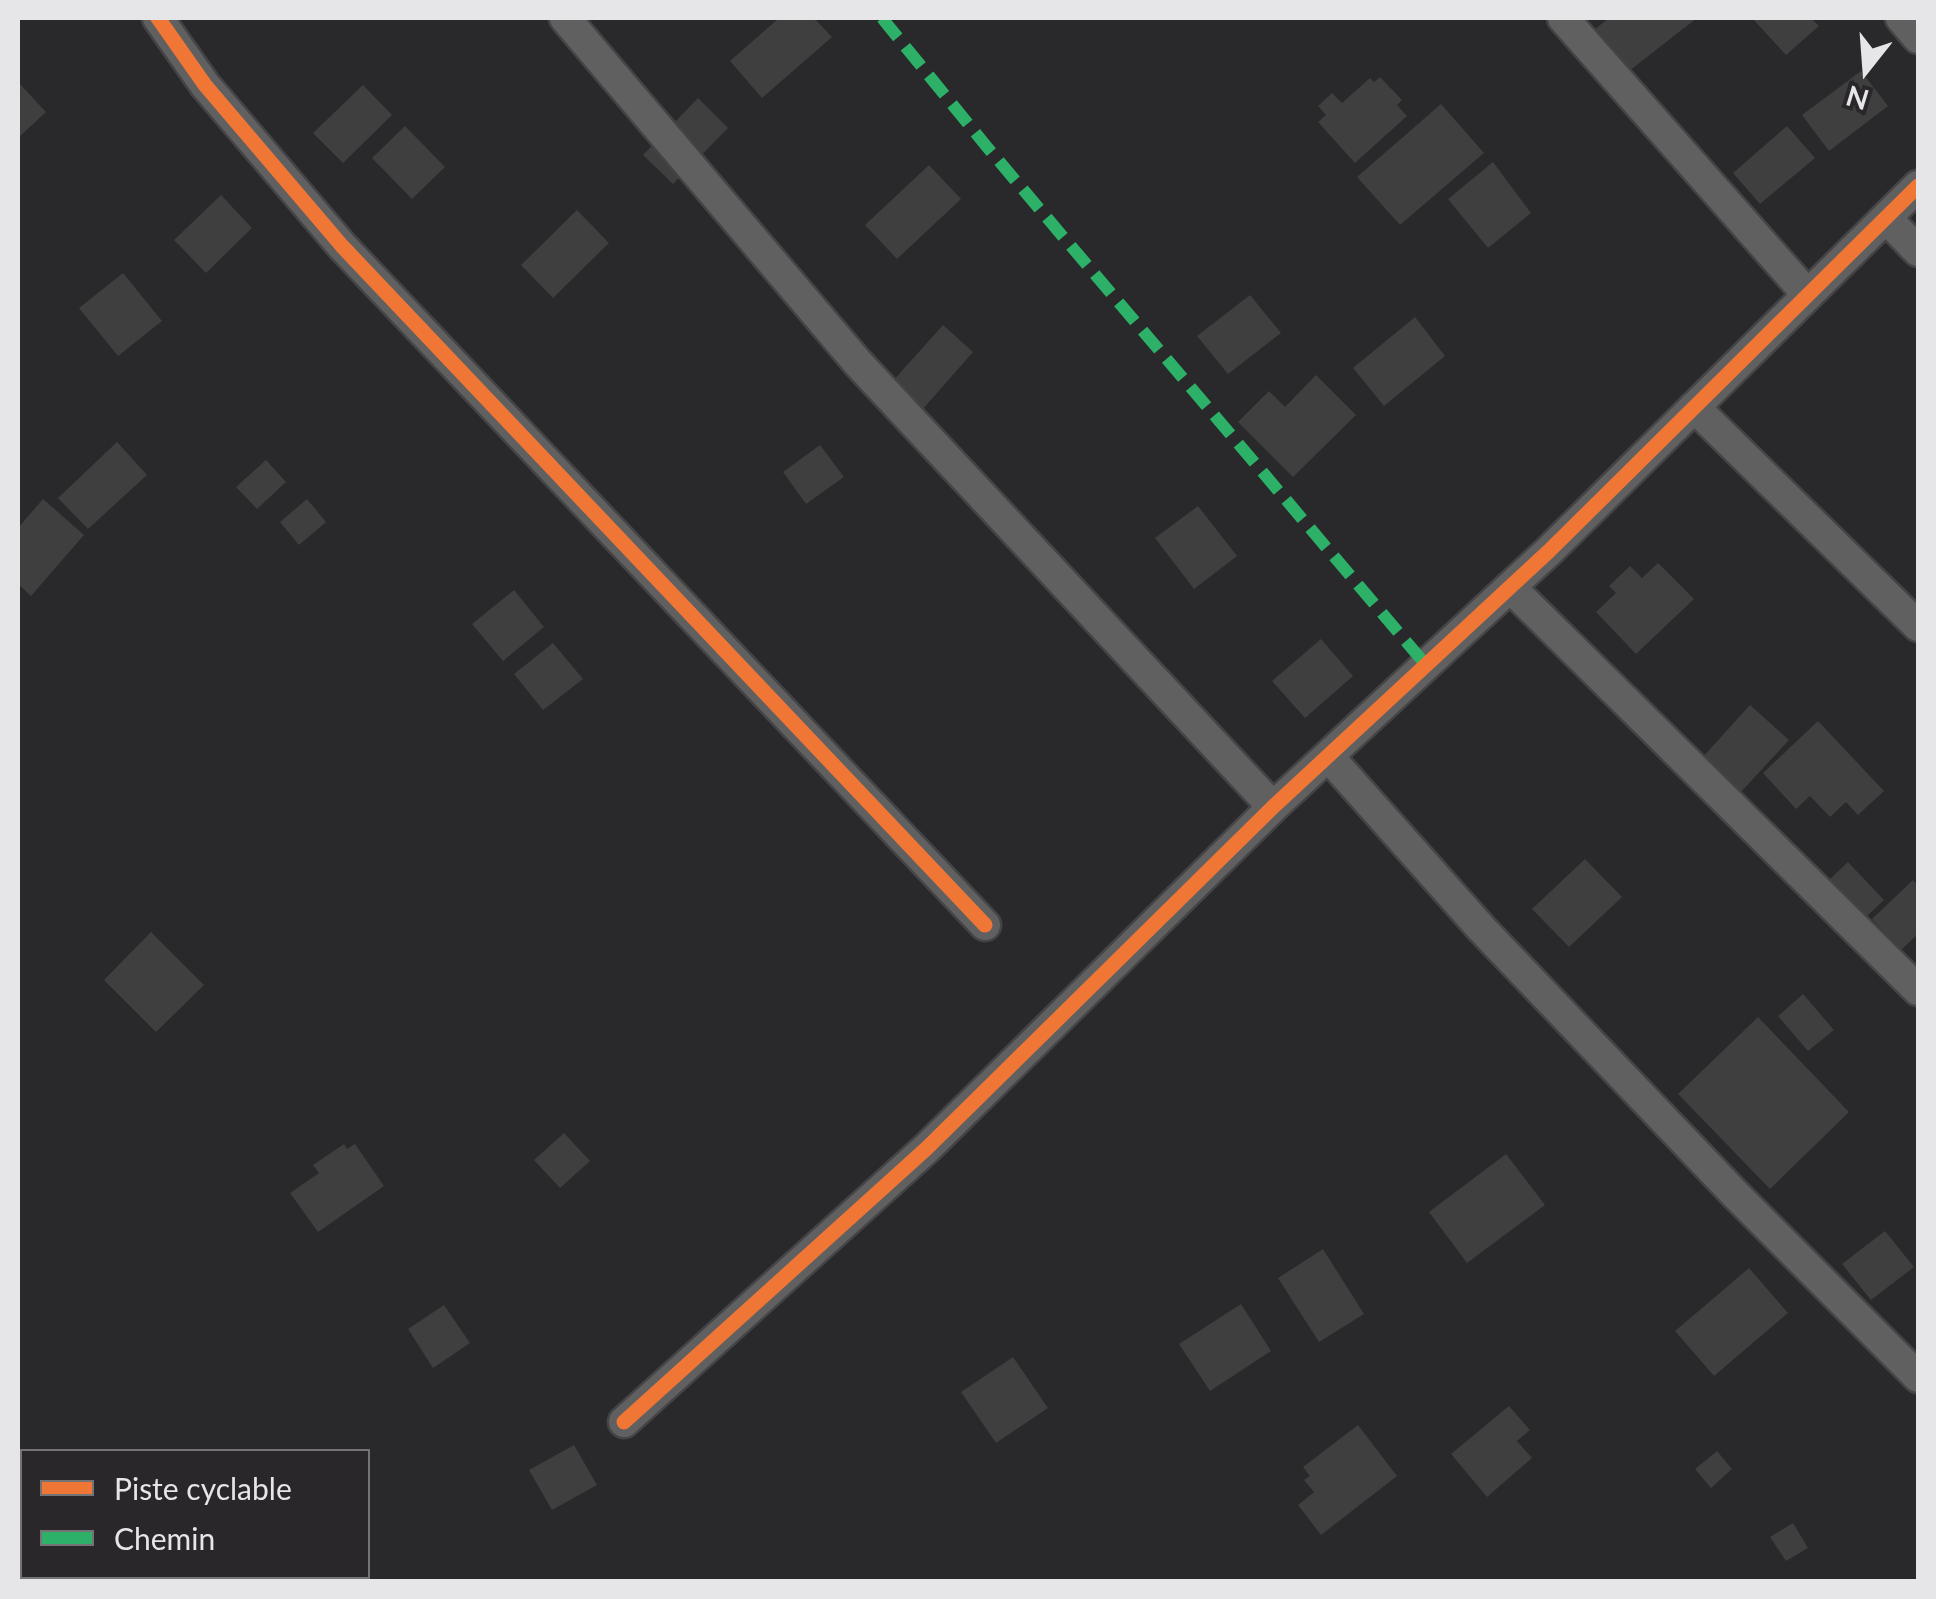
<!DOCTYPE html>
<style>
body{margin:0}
#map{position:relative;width:1936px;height:1599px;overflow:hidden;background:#29282a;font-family:Lato,sans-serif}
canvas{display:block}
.frame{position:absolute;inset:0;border:20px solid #e6e5e7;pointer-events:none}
.legend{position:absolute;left:20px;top:1449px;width:350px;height:130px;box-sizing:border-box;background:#2a272b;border:2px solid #757376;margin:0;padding:12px 18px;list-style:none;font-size:30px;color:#e6e5e7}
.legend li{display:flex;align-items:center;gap:20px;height:50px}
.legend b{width:50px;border:2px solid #757376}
.north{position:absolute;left:1816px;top:20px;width:100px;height:100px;-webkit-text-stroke:8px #2a272b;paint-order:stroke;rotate:197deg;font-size:28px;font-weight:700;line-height:40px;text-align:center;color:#e6e5e7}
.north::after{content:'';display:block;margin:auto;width:35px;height:45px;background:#e6e5e7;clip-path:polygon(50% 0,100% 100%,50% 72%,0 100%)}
</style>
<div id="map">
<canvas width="1936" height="1599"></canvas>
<div class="frame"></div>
<ul class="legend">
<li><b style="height:12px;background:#f07635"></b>Piste cyclable</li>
<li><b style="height:12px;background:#2db169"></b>Chemin</li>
</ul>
<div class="north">N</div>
</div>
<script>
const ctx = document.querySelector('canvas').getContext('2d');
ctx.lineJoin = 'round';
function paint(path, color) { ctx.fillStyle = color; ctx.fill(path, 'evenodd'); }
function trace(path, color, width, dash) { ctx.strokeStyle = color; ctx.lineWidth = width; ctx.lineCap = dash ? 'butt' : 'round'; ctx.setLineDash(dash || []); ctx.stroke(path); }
paint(new Path2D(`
 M779 18H814L832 37 762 98 730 61Z
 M1609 18H1697L1629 71 1595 29Z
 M1752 18H1811L1819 26 1786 55Z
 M1861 71 1888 106 1829 151 1802 115Z
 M1380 77 1402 100 1397 105 1407 116 1355 163 1318 122 1326 115 1318 106 1332 93 1342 103 1370 78 1374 82Z
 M18 82 46 112 18 138Z
 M363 85 392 115 343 163 313 133Z
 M698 98 728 128 673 184 643 155Z
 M1441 104 1484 153 1400 225 1357 177Z
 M405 126 445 167 412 199 372 158Z
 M1787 126 1815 158 1760 204 1733 173Z
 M1493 162 1531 213 1488 248 1448 199Z
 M929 165 961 199 897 259 865 225Z
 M221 195 252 228 206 273 174 240Z
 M577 210 609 243 553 298 521 265Z
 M123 273 162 321 118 356 79 308Z
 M1250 295 1281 333 1228 374 1197 336Z
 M1415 317 1445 356 1384 406 1353 368Z
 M943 325 973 352 922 410 891 383Z
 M1316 375 1356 415 1293 477 1238 422 1269 391 1285 407Z
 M117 442 147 475 88 529 58 498Z
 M820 445 844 477 806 504 783 472Z
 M266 460 286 482 257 509 236 487Z
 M43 499 84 535 31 596 18 584V528Z
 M307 499 326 522 299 545 280 522Z
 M1198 506 1237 556 1194 589 1155 538Z
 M1658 563 1694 599 1636 654 1596 612 1616 593 1609 586 1630 566 1642 578Z
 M514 590 544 627 503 661 472 624Z
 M1321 639 1353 676 1305 718 1272 681Z
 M553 643 583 679 543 710 514 674Z
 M1750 705 1789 740 1740 793 1702 758Z
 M1818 721 1884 791 1858 815 1846 802 1830 817 1810 796 1796 809 1763 773Z
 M1585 859 1622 897 1569 947 1532 909Z
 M1848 862 1884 900 1865 918 1829 880Z
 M1913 880 1918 886V934L1901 950 1872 919Z
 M151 932 204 985 156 1032 104 980Z
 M1803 994 1834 1030 1808 1051 1778 1016Z
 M1758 1017 1849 1112 1770 1189 1678 1094Z
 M564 1133 590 1161 560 1188 534 1160Z
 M344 1144 347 1149 355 1144 384 1186 318 1232 290 1193 319 1173 313 1165Z
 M1506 1154 1545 1205 1467 1263 1429 1212Z
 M1885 1231 1914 1267 1871 1300 1842 1264Z
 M1323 1249 1364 1314 1319 1342 1278 1278Z
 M1749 1268 1788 1313 1714 1376 1675 1331Z
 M1241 1304 1271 1351 1210 1391 1179 1344Z
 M444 1305 470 1343 433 1368 408 1329Z
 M1013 1357 1048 1408 996 1443 961 1392Z
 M1509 1406 1530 1430 1517 1441 1532 1458 1487 1497 1451 1454Z
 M1358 1425 1397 1476 1321 1535 1298 1505 1314 1492 1304 1480 1310 1476 1303 1467Z
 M574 1445 597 1485 552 1510 529 1470Z
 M1717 1451 1732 1469 1711 1488 1695 1469Z
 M1793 1523 1808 1548 1786 1561 1770 1537Z`), '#3f3f3f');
const street = new Path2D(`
 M158 18 205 85 342 246 985 925
 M565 18 858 363 1273 807
 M1563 18 1808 295
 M1901 18 1918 38
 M1886 218 1918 251
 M1694 407 1918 626
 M1510 587 1918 990
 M1328 756 1481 928 1735 1194 1918 1377
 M624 1422 927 1148 1273 807 1549 551 1918 186`);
trace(street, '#444345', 35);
trace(street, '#616061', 30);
trace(new Path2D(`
 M882 18 987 147 1426 665`), '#2db169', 12, [25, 12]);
trace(new Path2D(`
 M158 18 205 85 342 246 985 925
 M624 1422 927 1148 1273 807 1549 551 1918 186`), '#f07635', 15);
</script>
